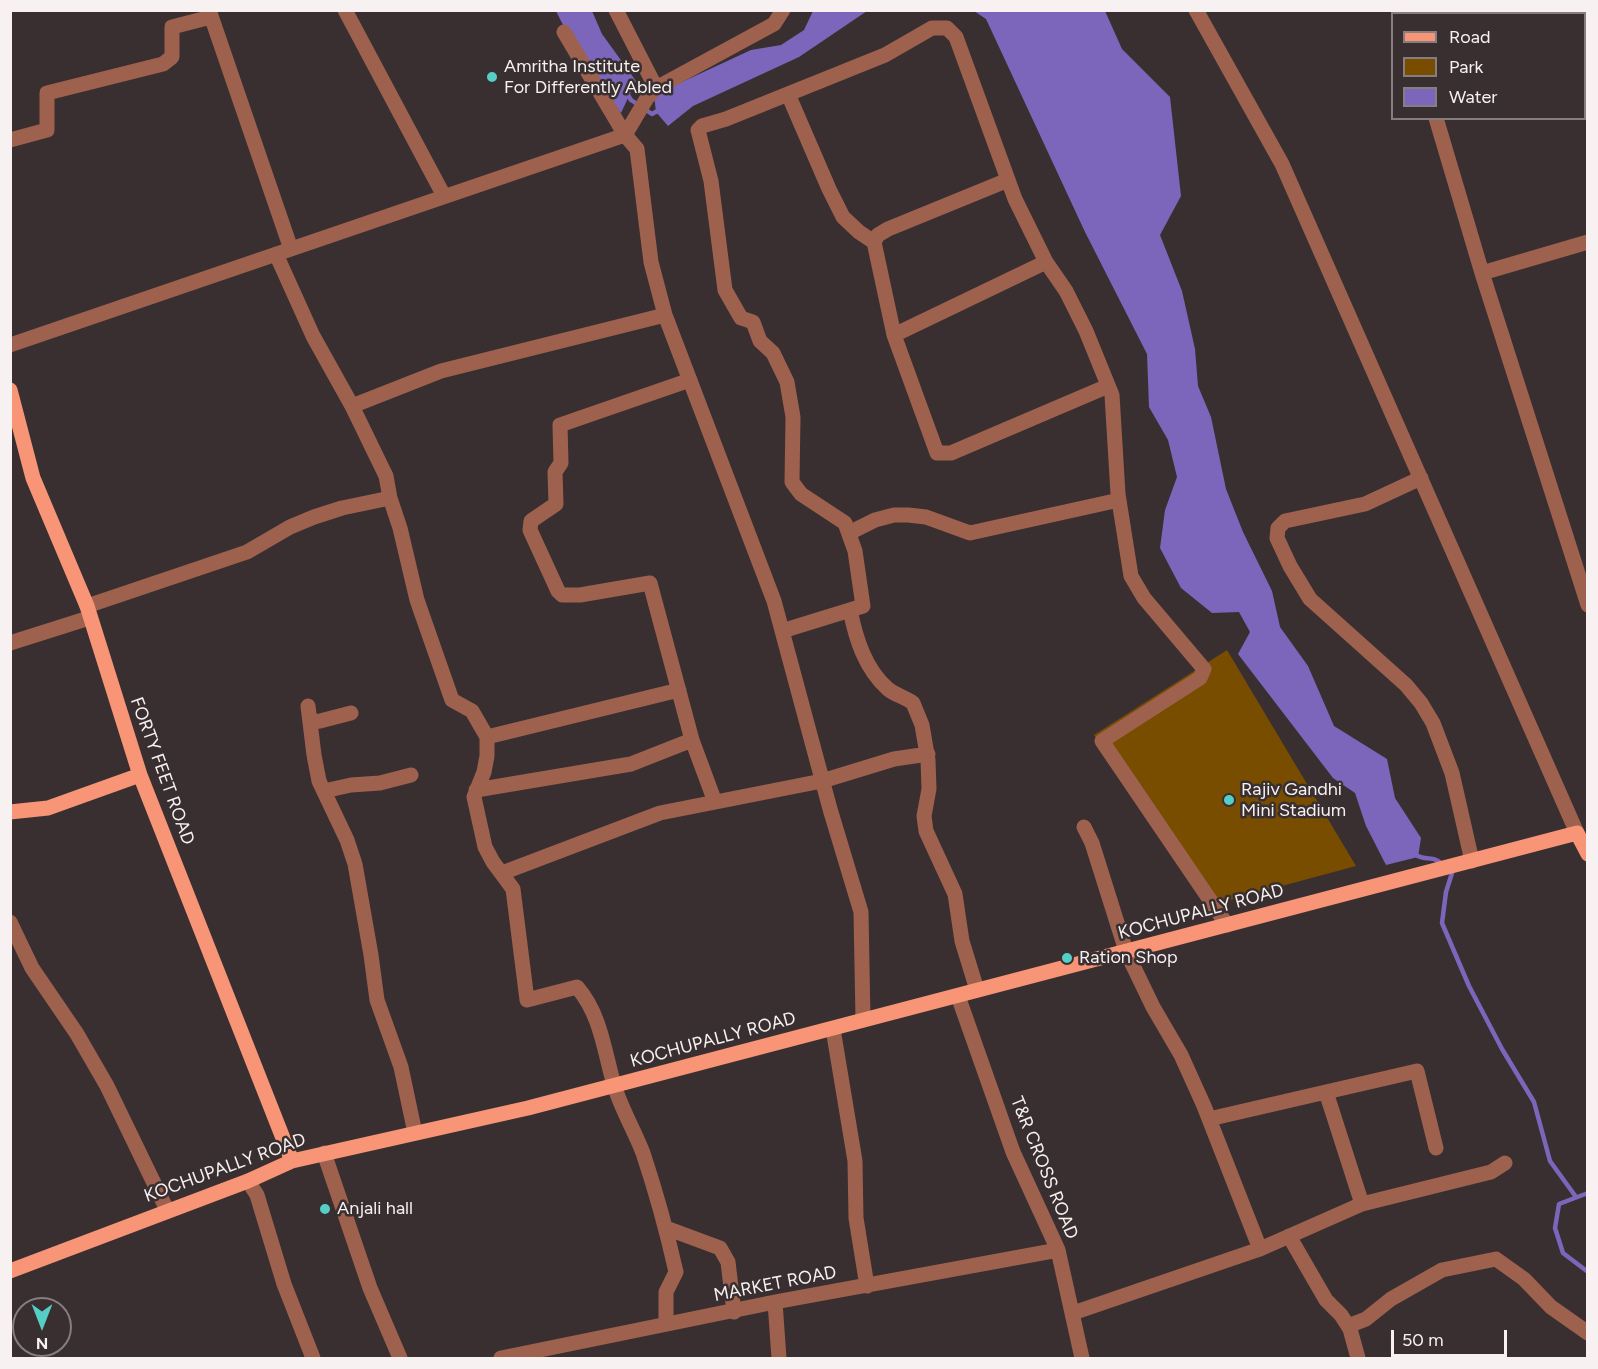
<!DOCTYPE html>
<style>
body{margin:0}
#map{position:relative;width:1598px;height:1369px;overflow:hidden;background:#392f31;font-family:Figtree,sans-serif}
canvas{display:block}
.frame{position:absolute;inset:0;border:12px solid #f7f1f2;pointer-events:none}
.legend{position:absolute;left:1391px;top:12px;width:195px;height:108px;box-sizing:border-box;background:#392f31;border:2px solid #857d7e;margin:0;padding:8px 10px;list-style:none;font-size:18px;color:#f7f1f2}
.legend li{display:flex;align-items:center;gap:12px;height:30px}
.legend b{width:30px;border:2px solid #857d7e}
.north{position:absolute;left:12px;top:1297px;width:60px;height:60px;box-sizing:border-box;background:#392f31;border:2px solid #857d7e;border-radius:50%;rotate:180deg;font-size:16px;font-weight:700;line-height:24px;text-align:center;color:#f7f1f2}
.north::after{content:'';display:block;margin:auto;width:21px;height:27px;background:#55cec6;clip-path:polygon(50% 0,100% 100%,50% 72%,0 100%)}
.scale{position:absolute;left:1391px;top:1330px;width:116px;height:27px;box-sizing:border-box;border:3px solid #f7f1f2;border-top:0;padding-left:8px;font-size:18px;line-height:21px;white-space:nowrap;color:#f7f1f2;-webkit-text-stroke:4px #392f31;paint-order:stroke}
</style>
<div id="map">
<canvas width="1598" height="1369"></canvas>
<div class="frame"></div>
<ul class="legend">
<li><b style="height:8px;background:#f99577"></b>Road</li>
<li><b style="height:16px;background:#784d00"></b>Park</li>
<li><b style="height:16px;background:#7b66bc"></b>Water</li>
</ul>
<div class="north">N</div>
<div class="scale">50 m</div>
</div>
<script>
const ctx = document.querySelector('canvas').getContext('2d');
ctx.lineJoin = 'round';
function paint(path, color) { ctx.fillStyle = color; ctx.fill(path, 'evenodd'); }
function trace(path, color, width, dash) { ctx.strokeStyle = color; ctx.lineWidth = width; ctx.lineCap = dash ? 'butt' : 'round'; ctx.setLineDash(dash || []); ctx.stroke(path); }
function drawText(font, color, halo, rows, align = 'center') {
  ctx.font = font + ' Figtree,sans-serif'; ctx.lineWidth = 5; ctx.setLineDash([]); ctx.textBaseline = 'middle'; ctx.strokeStyle = halo; ctx.fillStyle = color; for (const [text, x, y, turn = 0] of rows) {
    ctx.save(); ctx.translate(x, y); ctx.rotate((+turn || 0) * Math.PI / 180); ctx.textAlign = isNaN(turn) ? turn : align; if (halo) ctx.strokeText(text, 0, 0); ctx.fillText(text, 0, 0); ctx.restore();
  }
}
paint(new Path2D(`
 M1227 650 1356 866 1215 904 1094 735Z`), '#784d00');
paint(new Path2D(`
 M556 11H592L602 34 636 81 621 113 584 67Z
 M813 11H867L799 57 693 106 668 126 656 112 654 95 751 50 781 45 804 30Z
 M974 11H1105L1122 49 1170 97 1181 196 1160 235 1182 291 1195 349 1198 386 1211 417 1226 489 1243 532 1272 591 1280 627 1308 666 1334 726 1387 759 1395 798 1421 838 1418 857 1386 865 1366 826 1355 793 1333 778 1238 654 1250 632 1239 612 1212 613 1181 588 1160 548 1165 510 1177 477 1168 440 1149 407 1147 354 1085 232 986 19Z`), '#7b66bc');
trace(new Path2D(`
 M626 92 631 100 652 114 661 109
 M1415 854C1424 862 1431 854 1442 864
 M1448 870 1452 873 1446 892 1442 923 1469 986 1502 1049 1534 1102 1550 1161 1576 1197
 M1588 1193 1559 1204 1555 1228 1563 1253 1588 1272`), '#7b66bc', 4.5);
trace(new Path2D(`
 M209 10 291 249
 M345 10 444 196
 M616 10 656 88
 M1196 10 1282 164 1577 833
 M1403 10 1404 14
 M564 32 625 135 637 149 651 262 665 315 774 601 830 809 861 912 863 1020
 M788 94 829 189 843 217 859 232 874 242
 M1436 118 1482 273 1588 605
 M10 140 47 130V93L163 64 172 57V27L211 17
 M276 254 313 336 352 406 386 476 390 498 400 528 417 600 452 700 472 711 487 737V756L484 772 474 797 485 847 493 862 513 889 527 1000 577 987C601 1015 604 1050 614 1085 621 1108 634 1130 643 1153 656 1192 667 1232 676 1272L666 1292V1324
 M1046 262 894 335 937 453H951L1108 386
 M1482 273 1588 242
 M894 335 874 242 878 235 888 229 1008 180
 M10 345 625 135 647 98 656 88 774 24 783 10
 M690 380 560 425 561 463 555 472 556 504 531 521 530 530 558 591 562 595H580L650 583 692 740
 M352 406 441 371 665 315
 M1421 478 1365 504 1285 521 1278 528 1277 538 1290 566 1310 599 1406 685 1421 703 1433 723 1452 773 1472 861
 M849 533 875 520 894 515H908L926 517 970 533 1119 500
 M87 606 247 552 290 527 314 517 342 508 390 498
 M850 610C856 639 865 669 888 689 895 695 905 697 913 703L922 725 928 760 929 789 924 816 926 831 955 894 962 941 977 990
 M782 631 863 606 855 551 845 523 801 494 792 482 793 417 787 382 773 353 760 341 753 322 741 318 725 290 711 181 698 130 702 126 726 119 885 55 932 28H947L956 37 1015 199 1046 262 1066 291 1086 331 1112 395 1118 494 1131 576 1144 598 1204 669 1200 678 1102 741 1227 925
 M10 643 89 618
 M308 706 314 755 319 781 347 840 355 864 371 955 377 1000 401 1067 415 1133
 M310 722 320 721 351 713
 M487 737 679 690
 M476 790 631 764 692 740 715 802
 M324 791 351 785 380 783 411 775
 M1084 827 1092 843 1126 951 1153 1007 1181 1055 1204 1106 1260 1249
 M502 873 660 813 822 781 894 759 928 754
 M10 922 32 968 77 1034 107 1086 167 1210
 M958 996 1013 1152 1058 1250 1082 1358
 M833 1029 855 1161 856 1218 867 1286
 M1326 1092 1362 1204
 M1209 1119 1417 1071 1436 1148
 M324 1153 370 1288 400 1358
 M248 1181 257 1195 284 1284 313 1358
 M666 1228 720 1248 728 1262 734 1312
 M1289 1236 1326 1300 1341 1315 1350 1329 1358 1358
 M775 1302 779 1358
 M1073 1313 1260 1249 1362 1204 1491 1172 1505 1163
 M1348 1326 1366 1319 1391 1299 1442 1270 1496 1259 1524 1279 1551 1307 1588 1333
 M501 1358 775 1302 1058 1250`), '#9e614e', 15);
trace(new Path2D(`
 M10 390 33 478 87 606 140 775 292 1161
 M10 812 48 808 140 775
 M10 1271 248 1181 292 1161 528 1108 1577 833 1588 854`), '#f99577', 15);
for (const [x, y, r, color] of [
 [492,77,6,"#55cec6"],
 [1229,800,6,"#55cec6"],
 [1067,958,6,"#55cec6"],
 [325,1209,6,"#55cec6"]
]) { const dot = new Path2D(); dot.arc(x, y, r, 0, 2 * Math.PI); ctx.fillStyle = color; ctx.fill(dot); trace(dot, '#392f31', 2); }
drawText('18px', '#f7f1f2', '#392f31', [
 ["Amritha Institute",504,67],
 ["For Differently Abled",504,88],
 ["Rajiv Gandhi",1241,790],
 ["Mini Stadium",1241,811],
 ["Ration Shop",1079,958],
 ["Anjali hall",337,1209]
], 'left');
drawText('18px', '#f7f1f2', '#392f31', [
 ["FORTY FEET ROAD",162,771,70],
 ["KOCHUPALLY ROAD",1201,912,-15],
 ["KOCHUPALLY ROAD",713,1040,-15],
 ["KOCHUPALLY ROAD",225,1168,-20],
 ["T&R CROSS ROAD",1044,1168,68],
 ["MARKET ROAD",775,1284,-11]
]);
</script>
